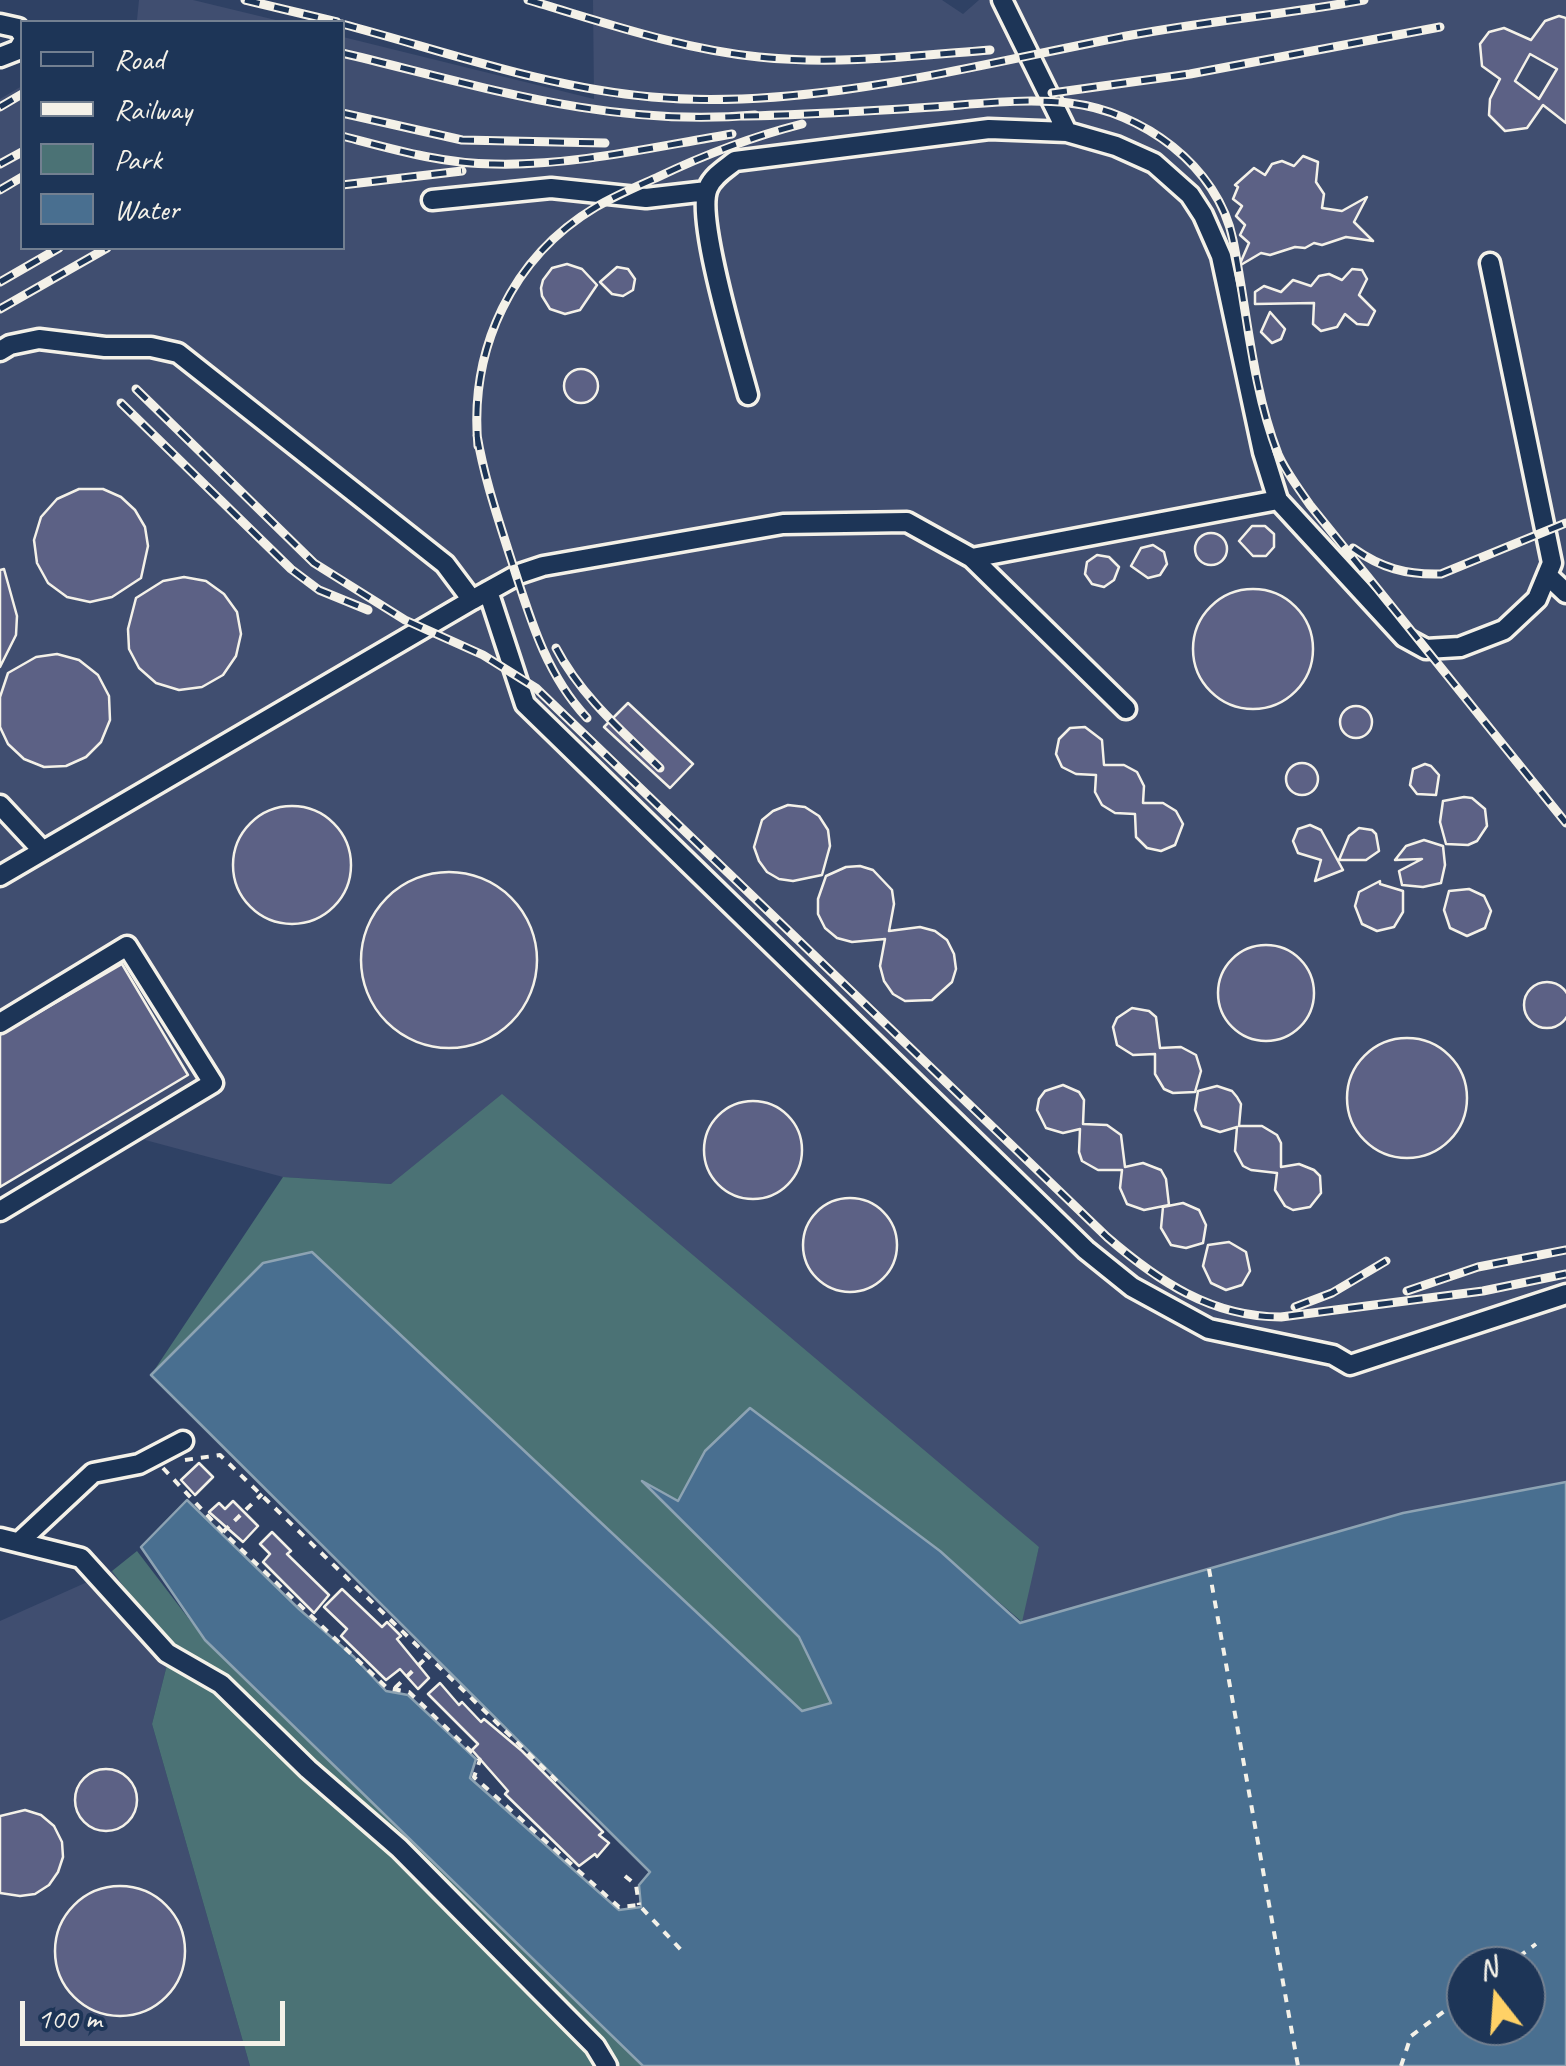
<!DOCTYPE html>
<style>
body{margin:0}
#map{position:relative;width:1566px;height:2066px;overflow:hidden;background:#2f4164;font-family:Caveat,sans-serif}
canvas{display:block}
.legend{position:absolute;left:20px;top:20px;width:325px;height:230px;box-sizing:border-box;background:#1d3557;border:2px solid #738091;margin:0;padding:12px 18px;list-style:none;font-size:30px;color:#f4f1e8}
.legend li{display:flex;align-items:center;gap:20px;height:50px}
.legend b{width:50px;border:2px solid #738091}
.north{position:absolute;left:1446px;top:1946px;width:100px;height:100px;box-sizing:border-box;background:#1d3557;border:2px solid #738091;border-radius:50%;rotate:343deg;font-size:28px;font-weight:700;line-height:40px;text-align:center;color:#f4f1e8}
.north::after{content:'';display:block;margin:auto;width:35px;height:45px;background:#ffd166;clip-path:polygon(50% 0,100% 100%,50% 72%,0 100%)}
.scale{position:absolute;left:20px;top:2001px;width:265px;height:45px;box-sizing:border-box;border:5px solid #f4f1e8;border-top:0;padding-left:12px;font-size:30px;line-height:35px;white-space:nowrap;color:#f4f1e8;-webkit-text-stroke:8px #1d3557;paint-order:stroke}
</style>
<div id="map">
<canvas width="1566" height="2066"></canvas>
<ul class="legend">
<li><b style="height:12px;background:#1d3557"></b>Road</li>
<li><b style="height:12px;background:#f4f1e8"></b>Railway</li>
<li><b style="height:28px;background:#4b7275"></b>Park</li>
<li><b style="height:28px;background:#496f90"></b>Water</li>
</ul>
<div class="north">N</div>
<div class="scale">100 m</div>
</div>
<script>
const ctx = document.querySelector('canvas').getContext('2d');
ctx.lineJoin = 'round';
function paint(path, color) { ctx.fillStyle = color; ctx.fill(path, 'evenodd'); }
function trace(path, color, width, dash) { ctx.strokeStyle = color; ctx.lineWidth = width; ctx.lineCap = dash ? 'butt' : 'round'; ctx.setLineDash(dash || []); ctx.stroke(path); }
paint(new Path2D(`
 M139 0H193L284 22H134L137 20Z
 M593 0H942L963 14 979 0H1566V1482L1403 1513 1020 1623 1039 1547 391 1184 283 1177 0 1101V99L22 86V248H342L343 37 594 99Z
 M112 1571 171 1649 152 1724 250 2066H0V1621Z`), '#404e70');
paint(new Path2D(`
 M502 1094 1039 1547 1022 1622 940 1551 750 1409 705 1451 678 1502 646 1485 799 1637 832 1704 801 1712 312 1252 263 1263 151 1375 283 1177 391 1184Z
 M137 1551 205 1640 643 2066H250L152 1724 171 1649 112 1571Z`), '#4b7275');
const water = new Path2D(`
 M312 1252 802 1711 831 1703 799 1637 642 1481 678 1501 705 1451 750 1408 940 1551 1020 1623 1403 1513 1566 1482V2066H643L205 1640 141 1547 187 1500 299 1609 354 1657 386 1691 408 1695 476 1759 470 1778 619 1910 641 1907 639 1885 650 1872 151 1375 263 1263ZM1466 1966H1526V2026H1466Z`);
paint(water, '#496f90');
trace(water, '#8da3b3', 2.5);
const building = new Path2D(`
 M1559 16 1566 18V123L1543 105 1527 128 1505 131 1489 115 1490 99 1500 79 1482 66 1480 44 1489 32 1504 28 1531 40 1545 21ZM1530 54 1557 69 1539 99 1515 81Z
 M1303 156 1318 162 1316 182 1324 194 1322 208 1342 211 1367 197 1354 222 1373 241 1346 237 1322 245 1314 243 1305 248 1295 247 1270 255 1261 253 1239 266 1249 243 1240 235 1245 225 1236 216 1242 206 1233 199 1238 187 1235 185 1254 168 1265 175 1272 164 1282 161 1294 166Z
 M567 264 582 269 597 285 580 310 565 314 550 309 542 296 541 288 543 280 552 268Z
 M617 267 628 269 635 279 633 290 623 296 612 294 600 282Z
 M1352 269 1362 270 1367 279 1359 295 1375 311 1368 325 1357 324 1345 314 1337 327 1321 331 1313 324 1314 303 1255 304V292L1264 286 1281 292 1293 280 1311 286 1319 276 1329 274 1342 280Z
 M1270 312 1285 329 1281 339 1272 343 1261 332Z
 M564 386a17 17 0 1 1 34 0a17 17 0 1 1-34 0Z
 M79 489H103L121 497 135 510 145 527 148 546 141 578 112 597 90 602 67 597 48 583 37 563 34 540 41 517 57 499Z
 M1252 526H1265L1274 534V547L1266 556H1253L1239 541Z
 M1195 549a16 16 0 1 1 32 0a16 16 0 1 1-32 0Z
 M1153 545 1164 552 1167 564 1160 575 1148 578 1131 566 1141 548Z
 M1097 555 1109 557 1119 567 1114 580 1104 587 1092 584 1085 574 1087 562Z
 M4 569 17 616 16 635 0 667V570Z
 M184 577 206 581 224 594 237 612 241 634 236 656 223 675 202 687 179 690 156 683 139 668 129 649 128 629 136 598 163 581Z
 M1193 649a60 60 0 1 1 120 0a60 60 0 1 1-120 0Z
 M57 654 79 660 98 675 109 696 110 720 101 742 86 757 66 766 44 767 24 759 8 744 0 727V697L8 673 36 657Z
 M628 703 693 764 670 788 604 727Z
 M1340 722a16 16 0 1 1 32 0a16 16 0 1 1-32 0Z
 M1085 727 1102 740 1104 765H1124L1137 772 1144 786 1143 803H1163L1176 811 1183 824 1175 845 1161 851 1147 848 1136 837 1135 814 1115 813 1102 805 1095 792 1096 775 1076 774 1062 767 1056 754 1059 739 1070 728Z
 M1286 779a16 16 0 1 1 32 0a16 16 0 1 1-32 0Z
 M1425 764 1431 766 1439 775 1436 795 1417 794 1410 785 1413 769Z
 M1464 797 1472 798 1485 809 1487 826 1477 841 1468 845 1446 844 1440 822 1443 801Z
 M788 805 805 807 819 816 828 830 830 846 822 875 793 881 779 879 767 872 759 861 754 847 762 820 773 811Z
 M233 865a59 59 0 1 1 118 0a59 59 0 1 1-118 0Z
 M1310 825 1321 830 1343 870 1315 881 1321 860 1298 853 1293 841 1298 829Z
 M1359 828 1372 830 1376 834 1379 851 1366 860H1339L1349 836Z
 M1424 840 1443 846 1445 865 1441 883 1423 887 1402 885 1399 871 1422 859 1395 860 1406 846Z
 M860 866 873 870 892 890 894 904 889 931 920 927 935 931 947 940 954 954 956 969 952 982 932 1000 905 1001 893 994 884 981 880 966 885 939 852 942 837 938 825 928 818 914V899L826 876 846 867Z
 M361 960a88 88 0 1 1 176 0a88 88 0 1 1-176 0Z
 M1380 881V884L1403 891V912L1394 927 1377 931 1362 924 1355 906 1359 892Z
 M1469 889 1484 896 1491 911 1485 928 1467 936 1450 928 1444 910 1449 891Z
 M1218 993a48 48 0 1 1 96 0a48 48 0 1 1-96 0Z
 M122 964 188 1075 0 1187V1035Z
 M1524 1005a23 23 0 1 1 46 0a23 23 0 1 1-46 0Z
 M1132 1008 1149 1011 1156 1017 1160 1048 1181 1047 1196 1055 1201 1071 1195 1092 1173 1093 1164 1089 1155 1074V1054L1133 1055 1117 1045 1113 1027 1117 1018Z
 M1347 1098a60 60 0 1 1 120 0a60 60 0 1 1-120 0Z
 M1063 1085 1079 1092 1084 1100 1083 1124 1107 1125 1121 1135 1125 1167 1143 1163 1161 1170 1166 1179 1169 1205 1144 1210 1127 1204 1120 1188 1122 1170H1098L1082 1161 1079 1152 1080 1129 1063 1133 1046 1128 1037 1110 1039 1099 1045 1091Z
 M1217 1086 1232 1091 1237 1097 1241 1104 1239 1126H1262L1277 1135 1281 1143V1167L1299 1164 1314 1170 1320 1176 1321 1193 1310 1207 1293 1210 1285 1206 1275 1190 1277 1173 1251 1170 1243 1166 1235 1151 1237 1127 1220 1132 1202 1126 1195 1110 1198 1091Z
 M704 1150a49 49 0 1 1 98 0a49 49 0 1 1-98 0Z
 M803 1245a47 47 0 1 1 94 0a47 47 0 1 1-94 0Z
 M1183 1203 1199 1210 1206 1225 1203 1243 1186 1248 1171 1245 1161 1228 1163 1207Z
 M1229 1242 1246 1252 1250 1271 1242 1285 1226 1290 1211 1283 1203 1266 1208 1245Z
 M199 1463 213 1477 195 1495 181 1480Z
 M233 1501 258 1526 243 1542 209 1512 219 1503 225 1509Z
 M272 1532 291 1551 287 1554 329 1595 314 1613 263 1562 270 1554 260 1544Z
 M342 1589 382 1627 387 1622 401 1636 397 1639 429 1678 418 1689 400 1669 386 1680 341 1636 347 1629 324 1607Z
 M440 1683 459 1705 462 1702 481 1722 484 1719 522 1751 603 1832 599 1835 609 1843 597 1857 595 1854 579 1866 505 1794 508 1791 472 1750 478 1744 428 1694Z
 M75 1800a31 31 0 1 1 62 0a31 31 0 1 1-62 0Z
 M25 1810 41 1815 54 1826 62 1842 63 1857 58 1872 49 1885 35 1894 20 1896 0 1893V1816Z
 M55 1951a65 65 0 1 1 130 0a65 65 0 1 1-130 0Z`);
paint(building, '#5c6185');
trace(building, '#f4f1e8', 2.5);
const minor = new Path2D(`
 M1002 0 1067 132
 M0 24 18 28 22 34
 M0 57 18 50 22 43
 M432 200 551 188 646 198 707 191
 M0 351 10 345 39 339 105 347H151L178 353 445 564 472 600
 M748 395C738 357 695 218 708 188 713 176 725 169 735 161L989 129 1067 132 1116 146 1154 163 1190 195 1203 215 1221 256 1263 452 1278 500 1404 637 1426 649 1460 647 1504 630 1537 599 1552 563 1490 263
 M972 558 1126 709
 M1547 575 1566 593
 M488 591 525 704 1086 1250 1132 1287 1209 1329 1333 1355 1350 1365 1566 1294
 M0 805 42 850
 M0 876 472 600 519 574 543 566 783 524 907 522 972 558 1278 500
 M0 1023 127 946 213 1083 0 1211
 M0 1538 81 1558 167 1653 221 1684 308 1769 399 1848 595 2046 607 2066
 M19 1542 93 1473 139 1464 183 1441`);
trace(minor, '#f4f1e8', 25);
trace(new Path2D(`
 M185 1460 220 1455 557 1781
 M163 1468 223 1532 387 1688 409 1692 480 1760 474 1777 619 1907 639 1905 683 1952
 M223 1532 262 1494
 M1209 1569 1298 2066
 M395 1688 427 1657
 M625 1876 636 1885 639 1905
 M1506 1966 1536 1944
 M1401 2066 1411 2036 1466 1995`), '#f4f1e8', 4, [8, 8]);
trace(minor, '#1d3557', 18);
const rail = new Path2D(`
 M245 0 337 22
 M528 0C603 22 680 49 759 57 836 65 913 56 990 50
 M342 24C444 51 547 88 652 97 809 111 978 64 1132 35 1209 21 1287 14 1364 0
 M342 53C481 86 610 128 755 115
 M1052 93 1190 74 1440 27
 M0 107 22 94
 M342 113 462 140 605 143
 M744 116C807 115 870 111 933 107 977 104 1024 98 1069 103 1142 111 1218 166 1233 240 1247 310 1252 387 1278 454 1286 472 1299 489 1310 505L1566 823
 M342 136C392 149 443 164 494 164 574 166 653 147 732 134
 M0 164 22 152
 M342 185 462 171
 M0 190 22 177
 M0 282 59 248
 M0 309 107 248
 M136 389 314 563 405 620 483 655 536 688 1107 1237C1158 1281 1211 1317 1281 1317L1483 1291 1566 1274
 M121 403 291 569 319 590 368 610
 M477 435C484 477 497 515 510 556 529 614 544 672 587 718
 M478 446C469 349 512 257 596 207 616 195 638 186 658 177 706 154 751 137 802 124
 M1353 548C1381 568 1406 575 1441 574L1566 523
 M556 648C581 696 622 731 660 768
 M1407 1291 1478 1267 1566 1250
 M1295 1307 1332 1293 1386 1261`);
trace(rail, '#f4f1e8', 9);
trace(rail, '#1d3557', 5, [15]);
</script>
